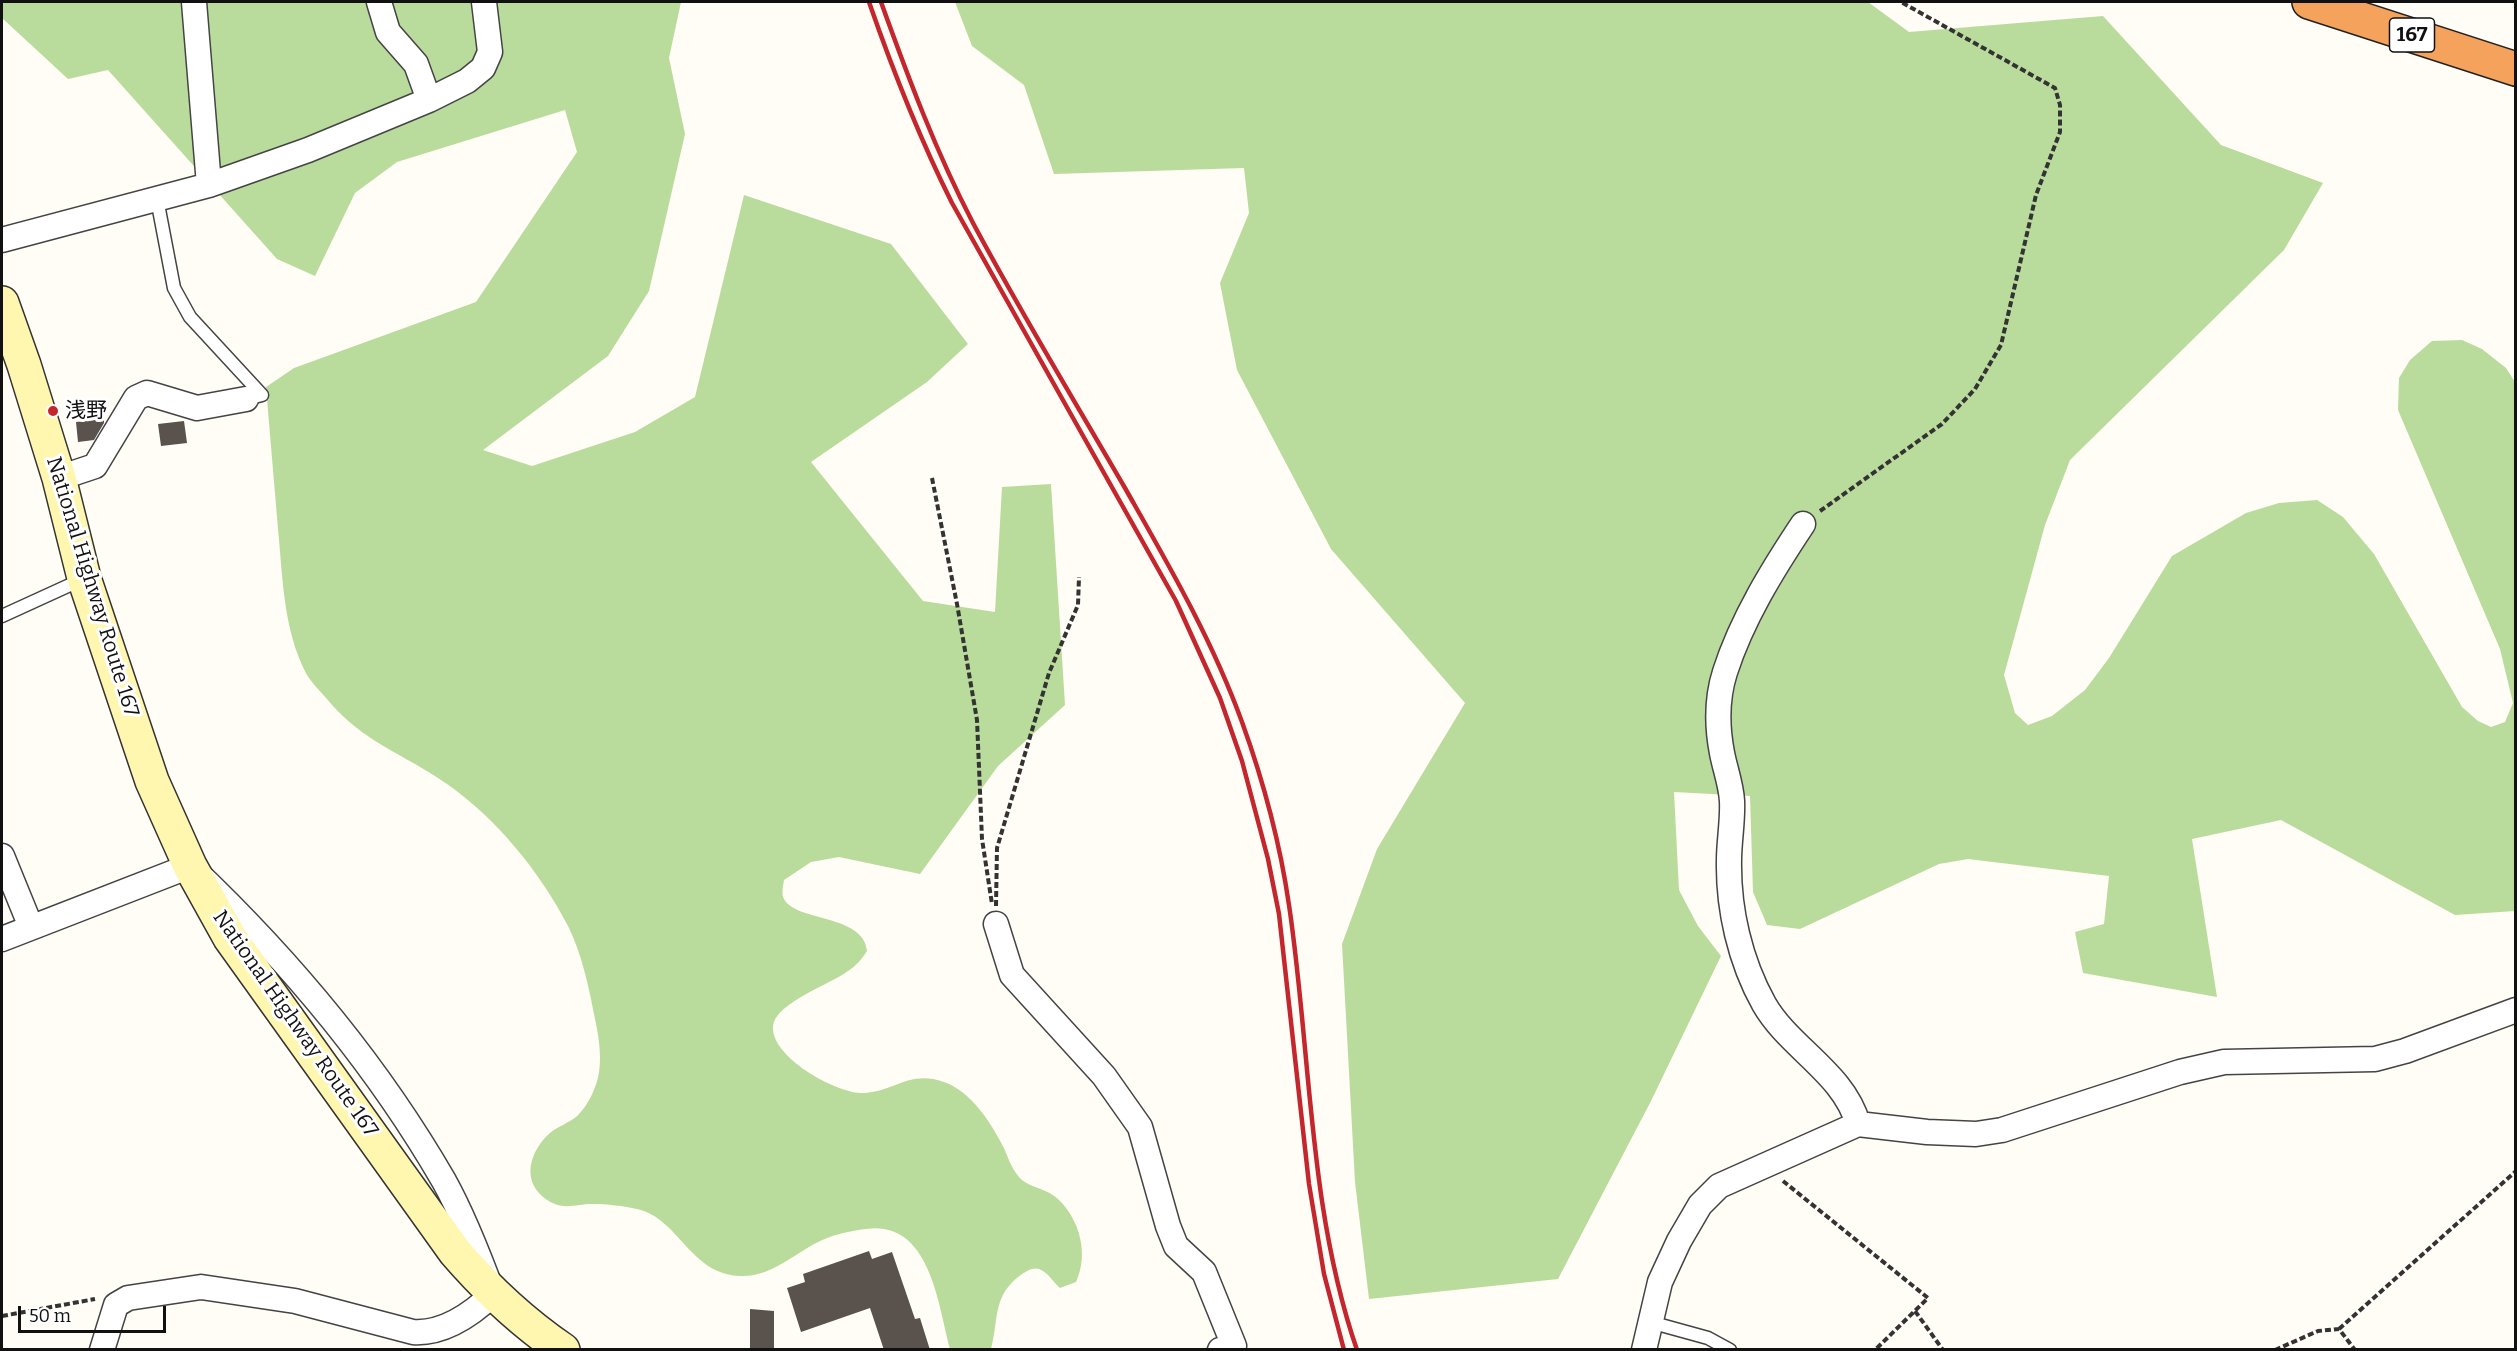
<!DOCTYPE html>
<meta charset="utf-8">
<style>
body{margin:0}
#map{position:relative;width:2517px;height:1351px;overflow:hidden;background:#fffdf5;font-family:Bitter,serif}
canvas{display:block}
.frame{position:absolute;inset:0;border:3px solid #111;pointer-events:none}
.scale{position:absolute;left:18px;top:1306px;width:148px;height:27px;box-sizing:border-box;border:3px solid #111;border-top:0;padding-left:8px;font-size:18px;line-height:21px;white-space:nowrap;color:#111;-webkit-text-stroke:4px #fff;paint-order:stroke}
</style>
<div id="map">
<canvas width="2517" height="1351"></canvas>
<div class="frame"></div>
<div class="scale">50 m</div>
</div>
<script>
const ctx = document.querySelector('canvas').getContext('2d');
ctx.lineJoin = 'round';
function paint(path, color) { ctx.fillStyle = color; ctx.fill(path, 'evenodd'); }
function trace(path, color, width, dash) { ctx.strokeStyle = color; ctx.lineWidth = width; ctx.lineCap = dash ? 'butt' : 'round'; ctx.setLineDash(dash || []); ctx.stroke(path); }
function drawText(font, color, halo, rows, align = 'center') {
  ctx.font = font + ' Bitter,"Noto Sans JP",serif'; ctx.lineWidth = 6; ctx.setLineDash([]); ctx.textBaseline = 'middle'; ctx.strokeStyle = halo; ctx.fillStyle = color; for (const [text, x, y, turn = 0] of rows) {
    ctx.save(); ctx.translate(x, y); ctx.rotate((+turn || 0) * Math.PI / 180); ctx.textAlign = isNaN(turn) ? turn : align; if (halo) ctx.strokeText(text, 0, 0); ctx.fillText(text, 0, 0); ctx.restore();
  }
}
paint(new Path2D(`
 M2 2H681L669 58 685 134 649 291 608 356 483 450 532 466 635 432 695 397 744 195 891 244 968 344 927 382 811 462 923 601 995 612 1002 487 1051 484 1065 705 998 766 920 874 839 857 811 862 784 880C783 887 781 893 784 899 796 922 864 914 867 951 862 959 856 966 848 971 831 984 775 1003 773 1026 770 1057 838 1095 865 1093 896 1091 909 1070 944 1082 972 1092 991 1123 1004 1148 1008 1158 1013 1172 1022 1180 1032 1188 1048 1189 1058 1199 1080 1220 1089 1254 1076 1282L1060 1288C1053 1282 1048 1272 1039 1269 1033 1267 1027 1271 1022 1274 992 1295 999 1319 991 1349H950C938 1304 930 1220 866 1229 849 1231 831 1235 816 1243 792 1256 769 1277 741 1276 690 1275 679 1218 637 1209 624 1206 607 1204 593 1204 573 1204 562 1212 543 1197 521 1178 531 1150 550 1133 558 1126 569 1123 576 1117 582 1112 590 1100 593 1092 604 1070 600 1043 595 1019 589 988 582 954 568 926 540 872 497 819 447 784 403 753 363 743 326 698 320 691 312 683 307 675 283 630 283 578 278 529 274 482 270 434 266 387L294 368 476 302 577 152 565 110 397 162 355 193 315 276 277 259 108 70 68 79 2 18Z
 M955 2H1868L1909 32 2103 16 2221 145 2323 183 2284 250 2070 460 2045 525 2004 675 2015 713 2028 725 2052 716 2085 690 2109 658 2172 556 2246 513 2279 503 2317 500 2343 517 2374 554 2462 707 2478 721 2491 727 2505 722 2513 703 2500 649 2398 410 2399 378 2410 360 2432 341 2462 340 2482 349 2506 368 2515 382V911L2455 915 2281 820 2192 839 2217 997 2083 973 2075 932 2104 924 2109 876 1968 859 1939 864 1800 929 1767 925 1753 892 1750 796 1674 792 1679 890 1698 926 1721 956 1651 1101 1558 1279 1369 1299 1355 1182 1342 944 1377 849 1465 703 1331 549 1237 370 1220 283 1249 213 1244 168 1054 174 1024 85 972 46Z`), '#b9dc9c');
paint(new Path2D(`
 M104 419V423L94 440 78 442 76 422Z
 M184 421 187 443 161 446 158 424Z
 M869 1251 872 1259 892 1252 915 1319 920 1318 930 1350H884L870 1308 801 1332 787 1288 805 1282 803 1274Z
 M750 1309 774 1311V1350H750Z`), '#5a524d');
const lane = new Path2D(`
 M157 199 174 288 190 317 262 395 246 399
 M2 616 83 579
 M1650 1322 1708 1338 1730 1350`);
const street = new Path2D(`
 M194 2 209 185
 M379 2 388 32 416 64 429 100
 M2 240 209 185 308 150 429 100 467 81 483 68 490 52 484 2
 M59 478 95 466 136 398 147 393 197 408 246 399
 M1803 524C1773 569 1742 619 1725 672 1717 697 1717 727 1722 753 1725 769 1731 784 1732 801 1733 821 1729 841 1729 860 1728 909 1740 961 1764 1004 1789 1048 1844 1073 1858 1124
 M2 856 31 927
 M996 924 1012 975 1104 1076 1140 1127 1168 1226 1176 1246 1204 1272 1234 1346 1220 1350
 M2 939 190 866C287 958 377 1065 444 1181 464 1217 479 1256 493 1294 472 1314 443 1334 413 1332L295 1301 201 1287 128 1298 116 1305 102 1350
 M1644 1350 1660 1282 1679 1241 1700 1205 1719 1186 1858 1124 1927 1132 1976 1134 2002 1130 2180 1072 2224 1062 2375 1059 2405 1051 2516 1010`);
const secondary = new Path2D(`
 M2 303 24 365 59 478 84 578 152 781 190 866 230 938 455 1252C487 1289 522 1322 563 1350`);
const highway = new Path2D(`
 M2309 2 2516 69`);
trace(lane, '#444', 15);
trace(street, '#444', 27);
trace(secondary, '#333', 36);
trace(highway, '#222', 36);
trace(new Path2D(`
 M932 478 957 604 977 720 982 839 992 904
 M1820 511 1942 424 1975 389 2001 345 2036 195 2060 132V105L2055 88 1901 2
 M996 906 997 848 1049 673 1078 605 1079 577
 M1783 1181 1928 1298 1875 1350
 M1915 1311 1943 1350
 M2 1316 95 1299
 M2339 1329 2516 1171
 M2275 1350 2318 1331 2339 1329 2355 1350`), '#333', 4, [6, 3]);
trace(lane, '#fff', 12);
trace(street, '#fff', 24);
trace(secondary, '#fff6b0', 33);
trace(highway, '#f5a25d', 33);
trace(new Path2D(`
 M869 2C893 71 919 137 952 203L1176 601 1220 698 1242 761 1268 859 1279 914 1309 1184 1324 1274 1344 1350
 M881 2C908 77 936 152 973 223 1021 313 1074 400 1125 488 1168 564 1212 639 1242 722 1263 780 1280 843 1289 905 1311 1052 1308 1208 1357 1350`), '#c4262e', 4.5);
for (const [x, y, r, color] of [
 [53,411,6,"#c4262e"]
]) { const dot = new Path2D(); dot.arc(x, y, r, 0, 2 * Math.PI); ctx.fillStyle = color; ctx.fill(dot); trace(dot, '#fff', 2); }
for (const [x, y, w] of [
 [2412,35,45]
]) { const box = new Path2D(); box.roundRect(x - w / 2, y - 17, w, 34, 4.5); ctx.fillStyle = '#fff'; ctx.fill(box); trace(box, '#111', 1.5); }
drawText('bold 20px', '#111', null, [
 ["167",2412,35]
]);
drawText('21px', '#111', '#fff', [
 ["浅野",65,411]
], 'left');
drawText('21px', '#111', '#fff', [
 ["National Highway Route 167",92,587,73],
 ["National Highway Route 167",295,1024,55]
]);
</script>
